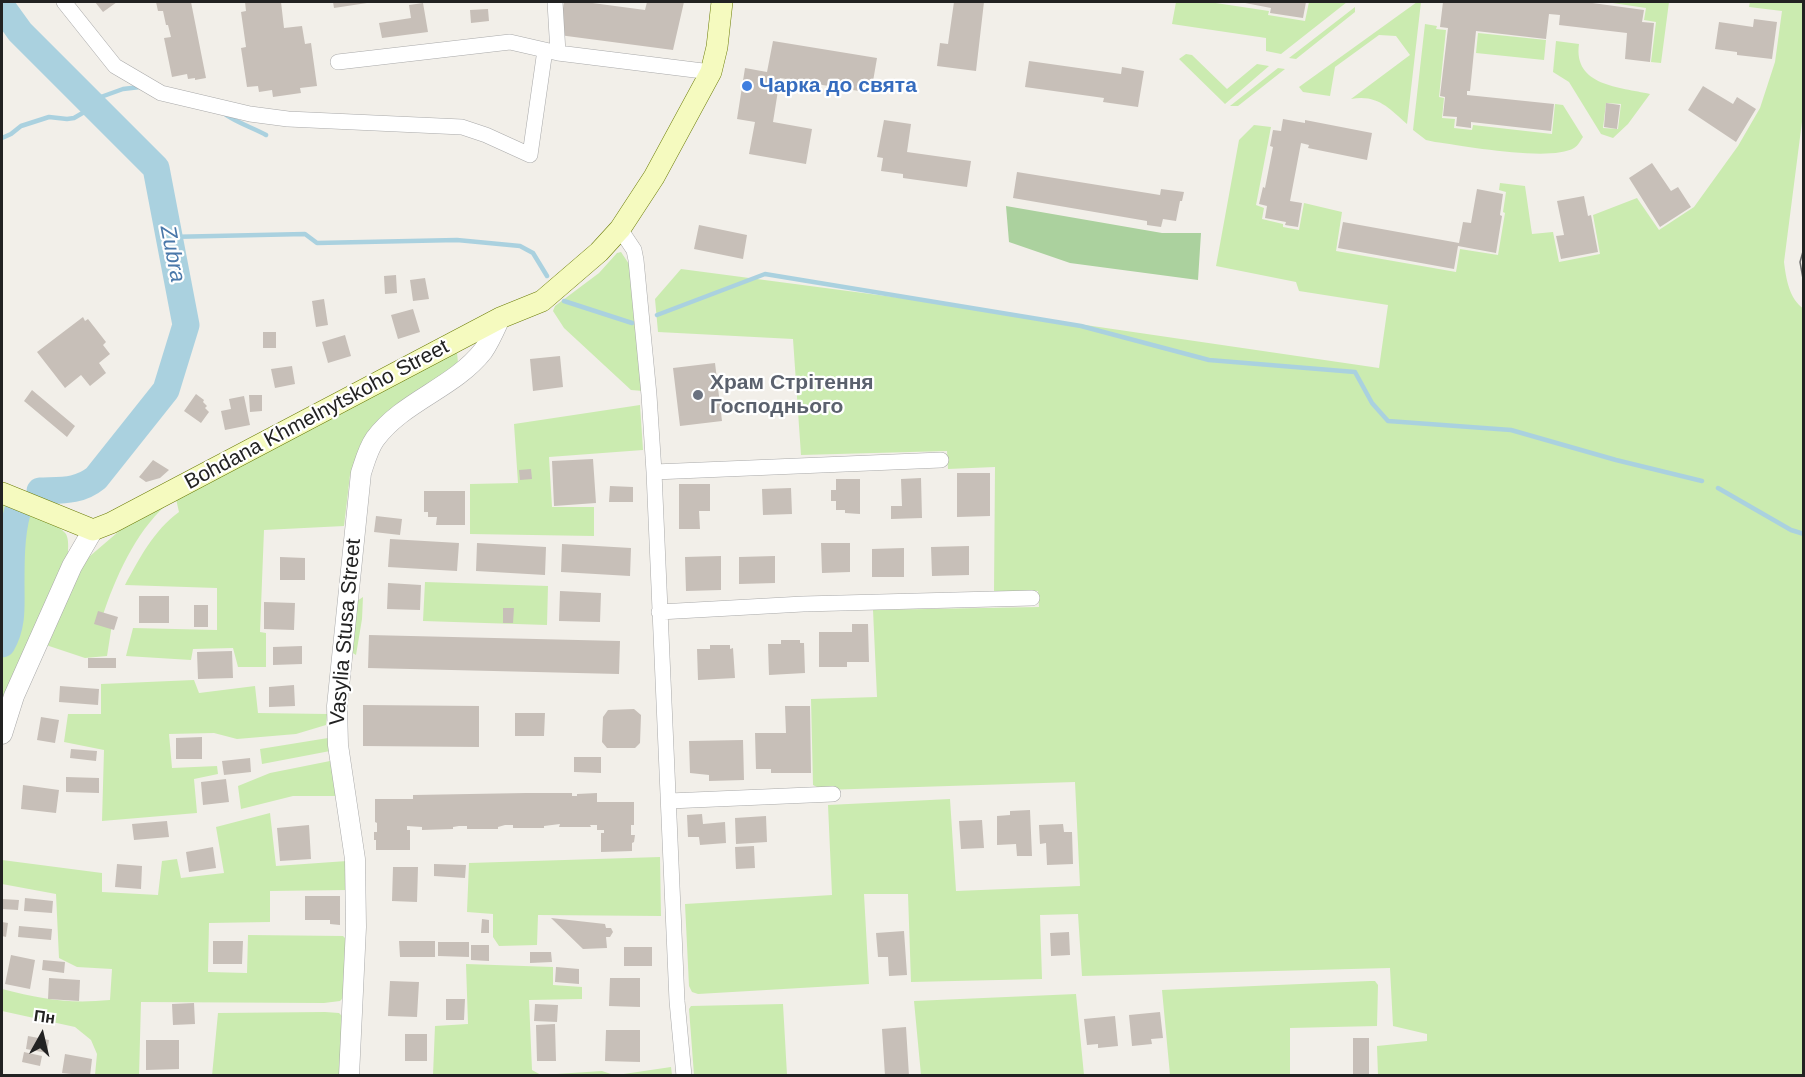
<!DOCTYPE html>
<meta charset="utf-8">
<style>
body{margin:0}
#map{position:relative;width:1805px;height:1077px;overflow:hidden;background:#f2efe9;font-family:Helvetica,sans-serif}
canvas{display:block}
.frame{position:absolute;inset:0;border:3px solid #222;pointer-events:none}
.north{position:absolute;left:12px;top:1005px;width:60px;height:60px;-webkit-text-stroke:4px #fff;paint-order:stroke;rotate:8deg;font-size:16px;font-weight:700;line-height:24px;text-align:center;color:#222}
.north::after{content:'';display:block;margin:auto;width:21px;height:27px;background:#222;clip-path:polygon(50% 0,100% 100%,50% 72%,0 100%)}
</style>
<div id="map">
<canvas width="1805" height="1077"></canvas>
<div class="frame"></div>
<div class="north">Пн</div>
</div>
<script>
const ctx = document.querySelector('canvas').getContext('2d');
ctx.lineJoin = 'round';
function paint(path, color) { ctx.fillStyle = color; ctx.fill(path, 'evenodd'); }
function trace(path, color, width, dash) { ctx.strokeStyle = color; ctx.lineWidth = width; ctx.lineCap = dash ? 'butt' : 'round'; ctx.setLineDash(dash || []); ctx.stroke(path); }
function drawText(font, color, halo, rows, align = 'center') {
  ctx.font = font + ' Helvetica,sans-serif'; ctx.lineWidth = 4.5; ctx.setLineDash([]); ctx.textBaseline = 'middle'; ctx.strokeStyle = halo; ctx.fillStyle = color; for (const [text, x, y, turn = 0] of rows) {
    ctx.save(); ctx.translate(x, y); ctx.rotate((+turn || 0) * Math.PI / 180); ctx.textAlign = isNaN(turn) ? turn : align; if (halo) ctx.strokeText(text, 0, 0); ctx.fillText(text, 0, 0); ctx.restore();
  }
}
paint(new Path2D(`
 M1176 2H1209L1269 11 1268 15 1305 21 1309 2H1347L1281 54 1266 51V38L1172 24Z
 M1417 2H1421L1407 124C1389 108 1377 94 1351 99L1410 55 1396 36 1379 35 1335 67 1330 96 1303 92 1299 87Z
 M1606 2H1669L1661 63 1651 62 1656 22 1644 20 1646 8Z
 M1750 2H1803V114L1784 262C1786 278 1789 299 1804 309L1803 1075H1378L1377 1046 1427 1041V1034L1393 1026 1390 968 1082 976 1078 914 1040 915 1042 979 911 982 908 894H864L869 984 698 994 692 992 689 986 685 904 832 895 828 805 950 799 956 891 1080 886 1075 782 823 790 813 785 811 699 877 697 873 610 1039 607 1038 591H994L995 467 948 469 947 451 801 455 793 339 658 332 655 299 681 269 901 298 1379 368 1388 305 1299 291 1296 282 1216 266 1239 140 1254 125 1271 127 1256 205 1264 208 1262 219 1283 224V227L1299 230 1304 203 1342 212 1336 251 1456 272 1460 249 1498 255 1505 213 1503 212 1506 192 1499 190 1500 183 1525 186 1532 234 1553 232 1559 262 1600 254 1593 215 1637 198 1659 230 1694 207 1738 146 1760 108 1775 62 1782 11 1749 7Z
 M1355 7V12L1296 59 1289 58Z
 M1425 24 1437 26 1436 29 1446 30 1439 97 1444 98 1442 118 1455 119 1454 128 1472 130 1473 125 1552 134 1555 104 1563 105 1583 137C1580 141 1578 146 1574 148 1551 162 1465 146 1435 142L1426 140 1413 130Z
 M1478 33 1546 40 1544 60 1476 53Z
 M1556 41 1579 44C1573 86 1620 87 1650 94L1628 124 1613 138 1601 134 1569 82 1553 72ZM1606 103 1621 104 1618 129 1603 128Z
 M1186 54 1192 55 1227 89 1257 64 1269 66 1225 104 1179 59Z
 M1278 68 1285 69 1238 106H1230Z
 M621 252 629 264 643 391 631 390 564 328 553 311 555 306 599 273 617 253Z
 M457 352 458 363 363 445 350 475 344 526 264 530 260 632 266 633V667H238L233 648 193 649 191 660 126 656 133 628 217 630V588L125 585C139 559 154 530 179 512L176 499Z
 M640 405 643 450 549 457 552 507H594V536L470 534V484L518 483 514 424Z
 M2 501C15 507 59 523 66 534 69 540 68 547 68 553L2 715Z
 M166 505C135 533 115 578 102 618L112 624 107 656 85 658 43 644 83 562 125 526Z
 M425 582 548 586 547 625 423 621Z
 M363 597 362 619 356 655 351 652 357 601Z
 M194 680 199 693 255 686 258 713 327 714 326 725 296 734 237 739 214 733 169 734 172 768 217 766 218 774 194 779 197 813 102 821 104 750 64 742 68 714H101V684Z
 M328 738 330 751 262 764 260 749Z
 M330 761 337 796H293L241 809 238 786 270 773Z
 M270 813 276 866 347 861 348 890 270 891V922L209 923 208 972 247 973 248 935 343 936 347 940 343 998 340 1001 324 1003 141 1002 139 1076 95 1075 97 1054 91 1040 75 1027 2 1011V989C42 999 67 1004 110 1000L112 969 77 967 59 958 56 894 2 884V860L102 873V892L158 895 162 861 177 859 181 878 224 873 216 827Z
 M660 857 661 916 538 915 537 945 499 946 493 937V914L467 912 469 863Z
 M466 964 553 967V985L582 987V999L529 1000 532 1070 541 1075 602 1071 614 1075H433L435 1026 468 1024Z
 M1370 981H1375L1378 985 1377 1026 1290 1028V1075H1170L1162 990Z
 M1076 994 1084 1075H921L914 1001Z
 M783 1004 787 1075H694L689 1009 691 1006Z
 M325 1012 339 1013 342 1016 341 1075 212 1076 218 1013Z
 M671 1067 672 1075H617Z`), '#cbebb0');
paint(new Path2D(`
 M1006 206 1162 233H1201L1198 280 1070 263 1009 242Z`), '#abd19e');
trace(new Path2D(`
 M224 113C228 119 256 129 266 135
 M2 138 11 134 21 126 49 117 67 119 74 118 86 111 98 98 123 89 140 87
 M168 237 305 234 317 243 457 240 520 246 533 253 547 276
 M564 301 632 323
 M657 315 765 274 1081 326 1209 360 1355 372 1372 403 1388 421 1511 430 1616 460 1702 481
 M1718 488 1791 530 1804 534
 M2 529 13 531`), '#aad1df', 4.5);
trace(new Path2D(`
 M2 7 20 32 156 168 186 325 166 390 96 478C79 492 60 490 40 491
 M2 644C13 625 11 606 11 584 11 561 11 535 17 513`), '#aad1df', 27);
paint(new Path2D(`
 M95 2H117L103 12Z
 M156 2H191L206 78 195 80V78L188 79 187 74 172 77 164 38 171 37 168 25H166L163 11H158Z
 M245 2H281L284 28 302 26 305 44 311 43 317 86 300 88 301 93 273 97 272 90 259 92 258 86 247 87 241 48 246 47 241 12 246 11Z
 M333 2H367V3L334 8Z
 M564 2H585L645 10 647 2H684L673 50 559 35Z
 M954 2H984L976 71 937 66 940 43 948 44Z
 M1240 2H1306L1303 18 1270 13 1271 8Z
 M1443 2H1585L1644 10 1642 22 1654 23 1650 62 1625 59 1627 33 1559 25 1560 15 1549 14 1546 39 1476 31 1470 91H1467V95L1554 104 1551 131 1471 122V128L1456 126 1457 117 1443 116 1445 97 1440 96 1448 28 1440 27Z
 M423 3 428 32 382 38 379 23 411 18 409 5Z
 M488 9 489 21 471 23 470 10Z
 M1754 19 1777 22 1772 59 1737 55V52L1715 49 1719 22 1753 27Z
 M773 41 877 58 871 93 780 78 773 122 812 129 806 164 749 154 755 122 737 119 745 68 767 72Z
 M1029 61 1121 74 1122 67 1144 71 1138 107 1103 102 1104 98 1025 87Z
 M1703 86 1733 104 1737 97 1756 109 1736 142 1688 110Z
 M1606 103 1620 105 1617 129 1604 127Z
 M1283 119 1305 123V120L1372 133 1367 160 1308 148 1309 145 1301 143 1290 201 1302 203 1298 227 1285 225 1286 222 1265 218 1267 206 1259 204 1263 187 1265 188 1273 147 1270 146 1273 130 1281 131Z
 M884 120 911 124 907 152 971 161 967 187 903 178V174L881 171 883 158 877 157Z
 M1652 163 1671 191 1678 187 1691 207 1660 227 1629 178Z
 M1017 172 1160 195 1161 189 1184 192 1182 201H1180L1176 221 1163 219 1161 227 1147 225V221L1013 198Z
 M1477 189 1503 194 1500 215 1502 216 1496 253 1458 246 1454 269 1338 248 1343 222 1459 243 1463 222 1471 223Z
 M1584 196 1588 216 1591 215 1598 252 1561 259 1556 236 1564 235 1557 201Z
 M699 225 747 235 743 259 694 249Z
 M396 275 397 293 385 294 384 276Z
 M425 278 429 299 413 301 410 280Z
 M324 299 328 325 316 327 312 301Z
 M413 309 420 332 398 339 391 315Z
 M83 317 85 321 88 319 106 342 103 345 110 354 99 363 106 373 90 386 81 375 65 388 37 352Z
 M263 332H276V348H263Z
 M345 335 351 356 328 363 322 342Z
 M560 356 563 387 533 391 530 359Z
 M715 363 722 421 680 426 673 368Z
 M292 366 295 384 275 388 271 369Z
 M32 390 75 426 67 437 24 401Z
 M196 394 204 400 203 402 207 406 205 408 209 412 201 423 184 411Z
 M249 395H262V411L250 412Z
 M244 396 250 425 225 430 221 411 231 409 229 399Z
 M593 459 596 503 554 506 552 461Z
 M153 460 169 470 160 478 146 482 139 477Z
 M531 469 532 479 520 480 519 470Z
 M957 473H990V516L957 517Z
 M921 478 922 518 891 519V506H902L901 479Z
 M836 479H860V514L845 513V510H836V501H831V490H836Z
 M679 484H710V511H699L700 529H679Z
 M610 486 633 487V502H609Z
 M791 488 792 514 763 515 762 489Z
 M424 491H465V525H436L437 517H428V512H424Z
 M376 516 402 519 400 535 374 532Z
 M390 539 459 543 457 571 388 567Z
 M477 543 546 547 545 575 476 571Z
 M821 543H850V572L822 573Z
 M562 544 631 548 630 576 561 572Z
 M969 546V575L932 576 931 547Z
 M904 548V577H872V549Z
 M721 556V590L686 591 685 557Z
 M775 556V583L739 584V557Z
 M280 557 305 558V580H280Z
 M388 583 421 585 420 610 387 609Z
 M560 591 601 593 600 622 559 621Z
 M139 596H169V623H139Z
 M264 602 295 603 294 630 264 629Z
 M194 605H208V627H194Z
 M503 608H514L513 623H503Z
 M98 611 118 617 114 630 94 624Z
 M852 624H868L869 662H847V667H819V632H852Z
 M369 635 620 641 619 674 368 668Z
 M781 640H800V643H804L805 673 769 675 768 644H781Z
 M710 645H730V649L733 648 735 678 698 680 697 649H710Z
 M302 646V664L273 665V647Z
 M232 651 233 678 198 679 197 652Z
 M88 658H116V668H88Z
 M294 685 295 706 269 707V687Z
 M60 686 99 689 98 705 59 702Z
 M363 705 479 706V747L363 746Z
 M785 706H810L811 773H771V769H756L755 733H786Z
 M634 709 641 715 640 743 635 748H607L602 742 603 717 608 710Z
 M515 713H545L544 736H515Z
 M41 717 59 720 55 743 37 740Z
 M202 737V759H176V738Z
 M743 740 744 780 709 781V775L690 773 689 741Z
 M71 749 97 751 96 761 70 758Z
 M574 757H601V773L574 772Z
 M250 758 251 772 224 775 222 761Z
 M66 777 99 778V793L66 792Z
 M226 779 229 802 203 805 201 782Z
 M23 785 59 790 56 813 21 809Z
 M526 793H572V796H577V794L597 793V802H634V825H631V835H635L634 842 632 843V851L601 852V833H604V830H597V825H590L591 827H559L560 824 544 826V828H513V825H505L498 827V829H467V826H459L453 827V829L422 830V827L407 826V830H410V850H376V840H374V832H377V823L375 822V799H413V795Z
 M1030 810 1032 856H1017L1016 844 997 845V816L1010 815V811Z
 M702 814 703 824 725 822 726 843 700 845 699 837H688L687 815Z
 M766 816 767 842 736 844 735 818Z
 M982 820 984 848 961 849 959 821Z
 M167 821 169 837 134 840 132 824Z
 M1063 824 1064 832H1072L1073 864 1047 865 1046 843 1040 844 1039 825Z
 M309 825 311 859 280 861 277 828Z
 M754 846 755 868 736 869 735 847Z
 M213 847 216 868 189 872 186 852Z
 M117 864 142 866 141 889 115 887Z
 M434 864 466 865 465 878 434 876Z
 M393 867H418L417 902 392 901Z
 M305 896H340V925L330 924V920H305Z
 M25 898 53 901 52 913 24 911Z
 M2 899 19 900 18 910 2 909Z
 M551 918 605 924 606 928H611L613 932 610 937H606L607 948 583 949Z
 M482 919 489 920V933H481Z
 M2 922 8 923 6 937 2 936Z
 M19 926 52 929 51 940 18 937Z
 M904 931 907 975 889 976 888 957H878L876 933Z
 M1069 932 1070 955 1051 956 1050 933Z
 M213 941H243L242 964H213Z
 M399 941H435V957H400Z
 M438 942H469V957L438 956Z
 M471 945H489V961L471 960Z
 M624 947H652V966H624Z
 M530 952H551L552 962 530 963Z
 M11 955 35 960 30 989 5 984Z
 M43 960 65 962 64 973 42 970Z
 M556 967 579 969V984L555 982Z
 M49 978 80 980 79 1001 48 999Z
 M610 978H640V1007L609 1006Z
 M390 981 419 982 417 1017 388 1016Z
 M446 999H465L464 1020H446Z
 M194 1003 195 1024 173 1025 172 1004Z
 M535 1004 558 1005 557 1022 534 1021Z
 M1160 1012 1163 1038 1151 1039 1152 1044 1132 1046 1129 1015Z
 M1115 1016 1118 1046 1098 1048V1044L1087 1045 1084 1019Z
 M555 1024 556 1061H537L536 1025Z
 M906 1027 909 1076H885L882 1029Z
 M606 1030H640V1062L605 1061Z
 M405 1034H427V1061H405Z
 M28 1036 49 1040 47 1053 26 1049Z
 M1353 1038H1369V1075H1353Z
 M146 1040H179V1069L146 1070Z
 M24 1052 42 1056 40 1066 22 1062Z
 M65 1054 92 1059 90 1076 62 1073Z`), '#c7bfb8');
const minor = new Path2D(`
 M64 2 115 66 161 93 250 114 288 119 462 127 486 135 530 155 545 50
 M555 2 558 53
 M338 62 510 42 558 53 711 72
 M620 229 634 250 636 260 649 395 654 472 677 1001 684 1076
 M654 472 941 460
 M659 612 803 604 1032 598
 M669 801 833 794`);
const tertiary = new Path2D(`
 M2 734 14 696 72 566 93 530
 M349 1076 356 927 355 859 338 745 337 706 361 473C365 461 368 449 375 439 403 401 454 388 483 351 490 341 495 329 500 318`);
const secondary = new Path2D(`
 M2 493 93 530 111 523 500 318 542 301 599 252 620 229 654 177 711 72 717 47 722 2`);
trace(minor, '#a9a9a9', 16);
trace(tertiary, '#a9a9a9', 21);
trace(secondary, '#6b7c06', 22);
trace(minor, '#fff', 15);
trace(tertiary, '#fff', 20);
trace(secondary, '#f5fabf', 21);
trace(new Path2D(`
 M1804 248 1800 262 1804 284`), '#707070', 1.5);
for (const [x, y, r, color] of [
 [747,86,6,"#3f7fe0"],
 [698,395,6,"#6b7280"]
]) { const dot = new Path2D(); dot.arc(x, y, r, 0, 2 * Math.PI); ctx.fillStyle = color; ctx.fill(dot); trace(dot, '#fff', 2); }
drawText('bold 21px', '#366cbe', '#fff', [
 ["Чарка до свята",759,86]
], 'left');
drawText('bold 21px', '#5b616d', '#fff', [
 ["Храм Стрітення",710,383],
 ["Господнього",710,407]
], 'left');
drawText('21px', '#222', '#fff', [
 ["Bohdana Khmelnytskoho Street",317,415,-28],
 ["Vasylia Stusa Street",346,632,-85]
]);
drawText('italic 22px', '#4a78aa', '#fff', [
 ["Zubra",172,254,79]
]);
</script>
